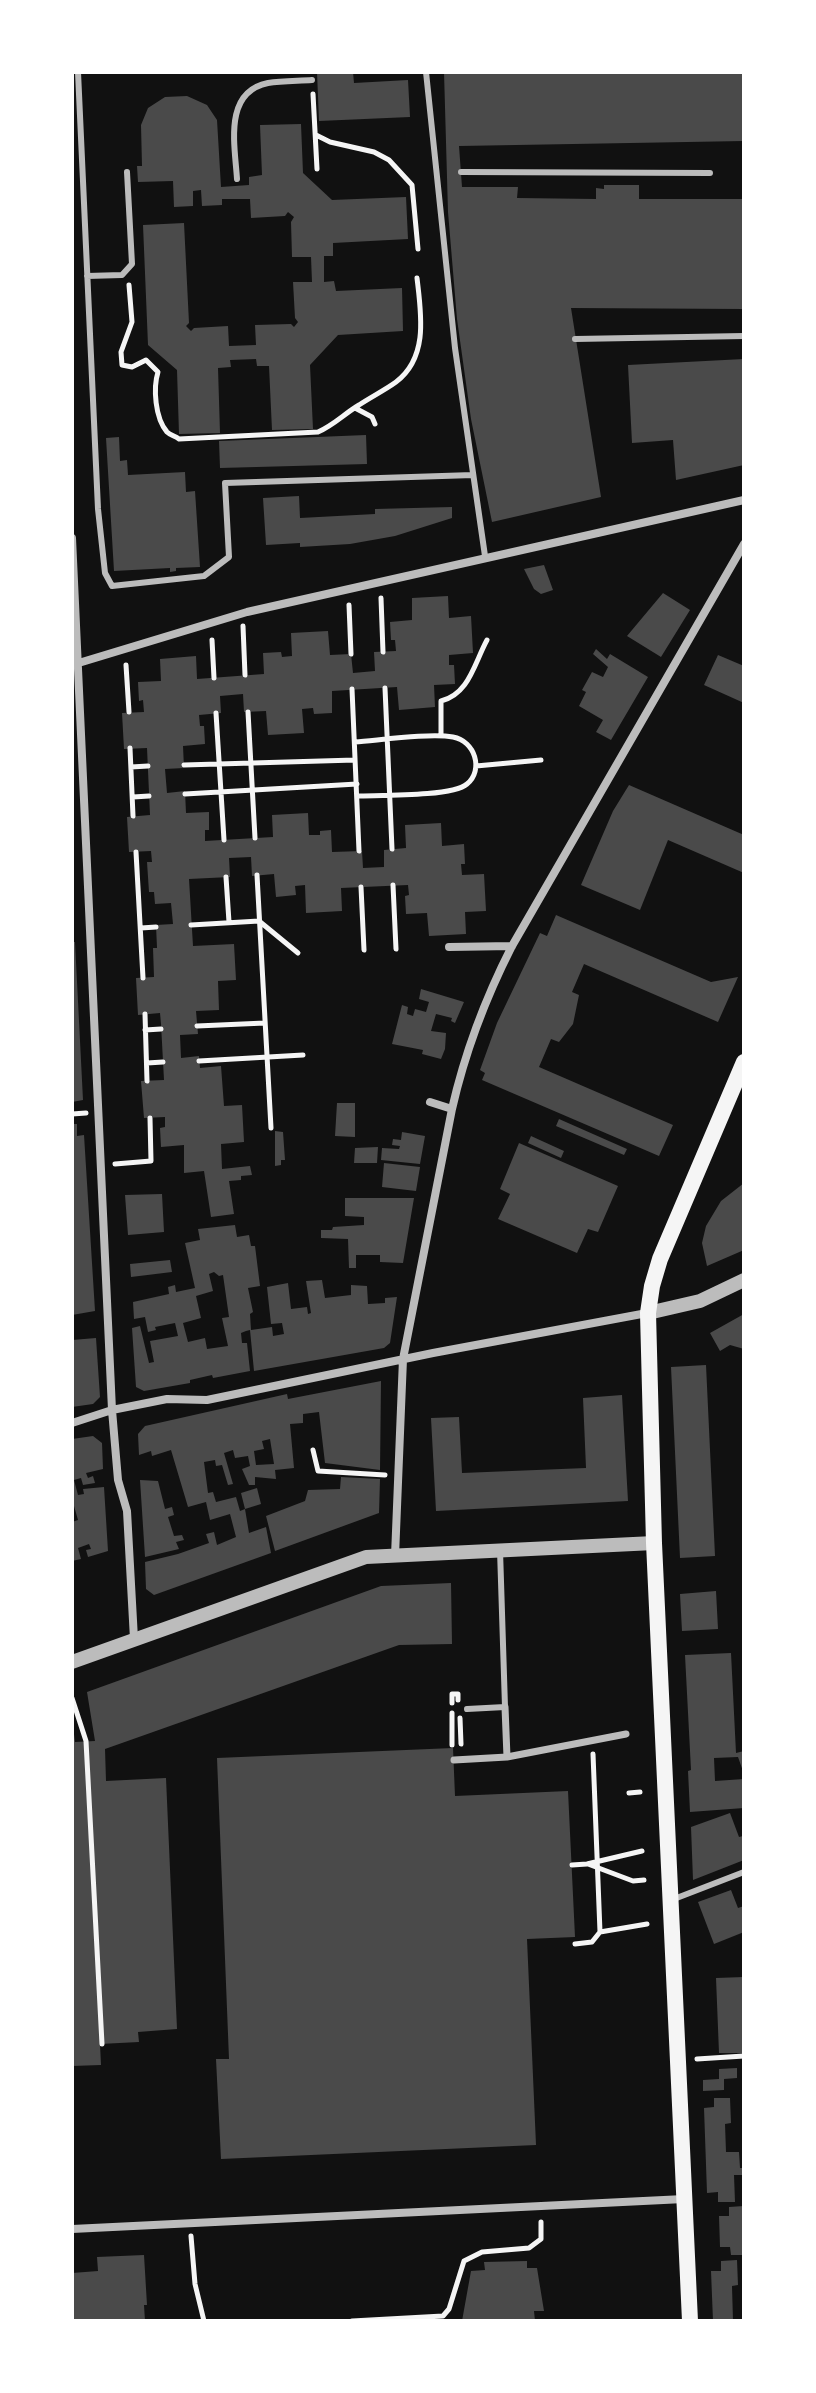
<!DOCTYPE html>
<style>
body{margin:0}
#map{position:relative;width:816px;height:2393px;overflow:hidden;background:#111;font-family:"PT Sans",sans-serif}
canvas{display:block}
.frame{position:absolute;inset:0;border:74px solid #fff;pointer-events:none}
</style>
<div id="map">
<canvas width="816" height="2393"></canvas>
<div class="frame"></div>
</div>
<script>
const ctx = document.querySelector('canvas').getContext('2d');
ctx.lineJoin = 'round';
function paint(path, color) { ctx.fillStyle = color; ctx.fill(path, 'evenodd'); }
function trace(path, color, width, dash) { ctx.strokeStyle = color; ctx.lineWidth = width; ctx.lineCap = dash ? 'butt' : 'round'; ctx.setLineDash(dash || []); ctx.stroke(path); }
paint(new Path2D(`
 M317 72H353L354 83 408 80 410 117 319 121Z
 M444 72H744V141L459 146 462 187H518L517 198 596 199V188L604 189V185H639V199H744V309L571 308 601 497 492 522 471 419 457 319 448 212Z
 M187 96 207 105 217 120 221 187 249 185V177L262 175 260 125 301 124 303 173 332 200 406 197 408 239 333 243V256H324V282L334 281 336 291 402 288 403 331 338 335 310 365 313 429 272 430 269 366H257L256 359 230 360 231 367 218 368 220 433 179 434 177 370 148 345 143 225 184 223 189 323 186 326 191 331 194 328 228 326 229 346 256 345 255 325 291 324 294 327 298 322 295 318 293 282H312L311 257H292L291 222 294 217 288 212 285 216 251 218 250 199H222V205L202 206 201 190 193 191V206L174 207 173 181 138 182 137 166H142L141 125 148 108 165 97Z
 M744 359V465L676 480 673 440 632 443 628 365Z
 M366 435 367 464 220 468 219 441Z
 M119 437 120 461 127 460 128 475 185 472 186 492 195 491 200 567 176 568V571L170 572V568L114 571 106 438Z
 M299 496 300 518 375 514V509L452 507V518L395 536 350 544 300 547V543L266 545 263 498Z
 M544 565 553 590 541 594 534 589 524 569Z
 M663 593 690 610 661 657 627 636Z
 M448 596 449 618 471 616 473 653 449 655V665H454L455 684 434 685 435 707 399 710 397 687 332 691V713L314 714 313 708 302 709 304 733 268 735 266 711 244 712 243 694 220 696 221 713 199 715 200 726H204L205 744 183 746 184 768 165 769 167 793 185 791 186 813 209 812V830H205V841L273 837 272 815 308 813 309 835H320V831L331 830 332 852 362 851 363 868 384 867V850L406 848 405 825 441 823 442 846 464 844 465 864H461L462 875 484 874 486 911 465 912 466 934 429 936 427 913 406 914 405 896 409 895 408 885 341 888 342 911 306 913 305 885 295 886 296 895 276 897 274 874 252 876 251 857 229 858 230 877 189 879 193 946 234 944 236 980 218 981 219 1010 196 1011 198 1034 180 1035 181 1058 199 1056 200 1068 221 1066 224 1106 242 1105 244 1142 221 1144 222 1169 250 1166 252 1175 241 1176V1180L229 1181 234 1214 211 1217 204 1171 184 1173V1145L161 1147 160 1128 165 1127V1117L144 1118 141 1081 164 1080 161 1024 160 1013 138 1015 136 978 154 977 153 948H157L156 925 173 924 171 903 155 904 154 892H149L147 862H152L151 851 129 852 127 817 150 815 147 748 124 749 122 713 144 712 143 700 139 701 138 682 161 681 160 659 196 656 197 679 264 674 263 653 281 652 282 657 292 656 291 633 328 631 330 655 351 654 353 673 375 671 374 652 396 651 395 640H391L390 622 412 620V598Z
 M596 649 607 659 610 654 648 677 611 740 596 732 603 720 579 706 586 692 582 690 592 672 603 677 608 667 593 654Z
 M718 655 744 666V703L704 685Z
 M629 785 744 835V873L668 840 640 910 581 885 613 811Z
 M556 915 711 982 738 977 718 1022 584 964 572 992 579 995 573 1024 559 1042 551 1039 539 1067 673 1125 659 1156 482 1080 485 1073 480 1070 497 1023 540 933 547 936Z
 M72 942H75L83 1100 72 1102Z
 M421 989 464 1002 455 1023 451 1021 452 1018 436 1014 431 1031 446 1033 445 1049 441 1059 422 1054 423 1050 392 1044 402 1005 408 1007 407 1014 413 1016 415 1009 426 1012 429 1002 419 999Z
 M337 1103H355V1137L335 1136Z
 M559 1119 627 1149 624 1155 556 1126Z
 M72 1124H77V1136L84 1135 95 1311 72 1315Z
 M275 1131 283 1132 285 1160H281V1165L275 1166Z
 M402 1132 425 1136 420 1164 381 1160 382 1148 399 1149 400 1146 392 1145 393 1139 401 1140Z
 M531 1136 564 1151 561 1158 528 1143Z
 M519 1143 618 1186 598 1232 588 1229 577 1253 498 1219 510 1194 500 1189Z
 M378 1147 377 1163H354L355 1148Z
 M384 1163 420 1167 416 1191 382 1187Z
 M744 1183V1250L707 1266 702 1243 706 1226 721 1201Z
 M162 1194 164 1232 128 1235 125 1195Z
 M345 1198H414L403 1263 380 1262V1255H356V1268H349L348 1239 321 1238V1230H332L333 1227 364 1225V1217L345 1216Z
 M235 1225 237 1237 249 1235 251 1246H255L260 1286 248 1288 253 1312 250 1314 251 1330 272 1327 273 1336 284 1334 282 1323 271 1324 267 1287 288 1283 291 1309 307 1307 308 1314 311 1313 306 1281 322 1280 325 1298 351 1295V1285L367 1286 368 1304 385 1303V1298L397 1297 390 1343 384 1348 254 1371 250 1330 246 1331 241 1333 242 1343H247L250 1371 213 1378 212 1375 190 1380V1383L144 1391 136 1387 132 1328 140 1326 149 1363 154 1362 150 1341 178 1336 175 1323 155 1327 156 1330 148 1332 145 1317 134 1319 133 1302 169 1294 168 1287 175 1285 176 1292 195 1288 185 1243 200 1240 198 1229ZM214 1272 219 1276 223 1275 229 1317 222 1318 228 1346 207 1349 205 1338 188 1342 183 1323 201 1318 196 1296 213 1291 209 1274Z
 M170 1260 172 1272 131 1277 130 1264Z
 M744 1314V1349L730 1345 720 1351 710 1333Z
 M96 1338 100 1397 93 1404 72 1407V1340Z
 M706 1365 715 1556 680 1558 671 1367Z
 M381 1381 380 1470 325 1463 319 1412 303 1414V1423L290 1424 294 1468 275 1470 276 1479 255 1477V1485H249L242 1469 250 1466 248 1456 235 1458 233 1450 224 1453 233 1484 228 1485 222 1465 216 1466 215 1460 204 1462 208 1493 213 1492 216 1502 236 1497 240 1511 245 1509 249 1533 266 1527 271 1553 154 1595 146 1589 145 1562 178 1554 209 1543 206 1534 214 1532 217 1545 236 1537 230 1514 210 1520 206 1502 188 1507 171 1450 152 1456 151 1451 139 1455 138 1434 145 1426 287 1394 288 1399ZM270 1439 274 1464 256 1465 254 1451 264 1449 262 1441Z
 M622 1395 628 1501 436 1511 431 1418 459 1417 462 1473 586 1468 583 1398Z
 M93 1436 102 1443 103 1469 86 1473 88 1478 93 1476 95 1483 83 1485 81 1478 74 1480 78 1495 84 1494 83 1489 104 1487 108 1551 88 1557 86 1550 91 1549 89 1544 78 1548 81 1559 72 1561V1522L78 1520 72 1499V1439Z
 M341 1477 380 1479 379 1513 275 1551 266 1516 305 1501 308 1490 340 1489Z
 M140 1480 158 1481 165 1509 172 1507 174 1515 168 1517 174 1536 182 1535 184 1540 176 1542 179 1549 145 1557Z
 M257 1488 261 1504 245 1509 241 1493Z
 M451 1583 452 1644 399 1645 105 1749 106 1781 166 1778 177 2029 138 2032 139 2042 100 2044 101 2065 72 2066V1734H74L75 1742 95 1741 87 1692 381 1586Z
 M716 1591 718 1629 682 1631 680 1594Z
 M731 1653 736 1753 744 1751V1774L738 1757 714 1758 715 1781 744 1779V1808L690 1812 688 1771 691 1770 685 1655Z
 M453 1748 455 1796 568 1791 575 1937 527 1939 536 2145 221 2159 216 2059H229L217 1758Z
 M730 1813 739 1837 743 1836 744 1839V1860L693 1880 691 1827Z
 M731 1890 738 1908 744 1906V1932L714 1944 698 1902Z
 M744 1977V2053H719L716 1978Z
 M737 2068V2078L724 2079V2090L703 2091V2080L719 2079V2069Z
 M714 2098H730L731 2123 725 2124 726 2152H739L740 2168H744V2175H734L735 2202H718V2192L707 2193 704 2108 714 2107Z
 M744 2206V2255H731L730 2247H720L719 2216H729V2207Z
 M144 2255 147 2305H144L145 2321H72V2273L98 2271 97 2257Z
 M737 2260 738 2285 732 2286 733 2321H713L711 2271H721V2261Z
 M527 2261V2268H537L544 2311H534L535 2321H462L471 2271 485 2270 484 2262Z`), '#4a4a4a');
trace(new Path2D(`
 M313 94 317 169
 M316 135 330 142 374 152 389 160 412 185 418 249
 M129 285 132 322 121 352 122 365 132 367 146 360 158 372C153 388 155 418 167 432 170 435 175 436 179 439L318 432C334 425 344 414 359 405 371 397 385 390 396 382 429 357 421 313 417 278
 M355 408 372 417 375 424
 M381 598 383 652
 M349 605 351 654
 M243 626 245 675
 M212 640 214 678
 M126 665 129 712
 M385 688 392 849
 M352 689 359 851
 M248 712 255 838
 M216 713 224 840
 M441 736V701C469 694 474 664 487 640
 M355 742C381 740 430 733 453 737 475 741 484 770 467 784 452 797 379 795 357 796
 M130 748 133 816
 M184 765 355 760
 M476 766 541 760
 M131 767 148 766
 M185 794 357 784
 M133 797 149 796
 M136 852 143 978
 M257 875 271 1128
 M226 877 229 922
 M393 885 396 949
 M361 887 364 950
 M191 925 259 921 298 953
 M141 928 156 927
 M145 1014 147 1081
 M197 1026 265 1023
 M145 1030 161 1029
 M199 1061 303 1055
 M147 1063 163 1062
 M72 1114 86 1113
 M115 1164 151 1161 150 1118
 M313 1450 318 1471 385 1475
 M72 1698 86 1741 102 2044
 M452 1703V1694H458V1700
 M460 1718 461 1744
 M452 1745V1713
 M593 1754 600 1932
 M629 1793 640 1792
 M588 1864 633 1881 644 1880
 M572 1865 587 1864 642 1851
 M575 1944 592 1942 600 1932 647 1924
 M697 2059 744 2056
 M191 2236 195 2284 204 2321
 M352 2321 443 2316 449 2309 464 2261 482 2252 529 2248 541 2239V2222`), '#f5f5f5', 5);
trace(new Path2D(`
 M78 72 98 509 105 573 112 586 204 576 229 557 225 483 473 475
 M426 72 455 348 485 556
 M461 172 710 173
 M237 179C235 146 223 92 268 83 282 81 298 81 312 80
 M87 276 122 275 132 264 127 172
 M575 339 744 336
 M467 1709 505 1707 500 1550
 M674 1899 744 1872`), '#bcbcbc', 6);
trace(new Path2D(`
 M505 1707 507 1757
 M454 1760 507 1757 626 1734`), '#bcbcbc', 7);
trace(new Path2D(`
 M72 538 112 1410 118 1480 127 1511 134 1639
 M72 665 247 612 744 500
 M449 947 512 946
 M430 1102 452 1109
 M72 1423 112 1410 167 1399 207 1400 433 1353 647 1313
 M395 1556 403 1359 452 1109C465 1052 485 999 512 946L744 544
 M72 2229 684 2199`), '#bcbcbc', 8);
trace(new Path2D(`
 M648 1313 700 1301 744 1280
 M72 1662 366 1557 654 1543`), '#bcbcbc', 14);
trace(new Path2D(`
 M690 2321 654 1543 648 1313 652 1286 660 1259 744 1062`), '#f5f5f5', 16);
</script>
